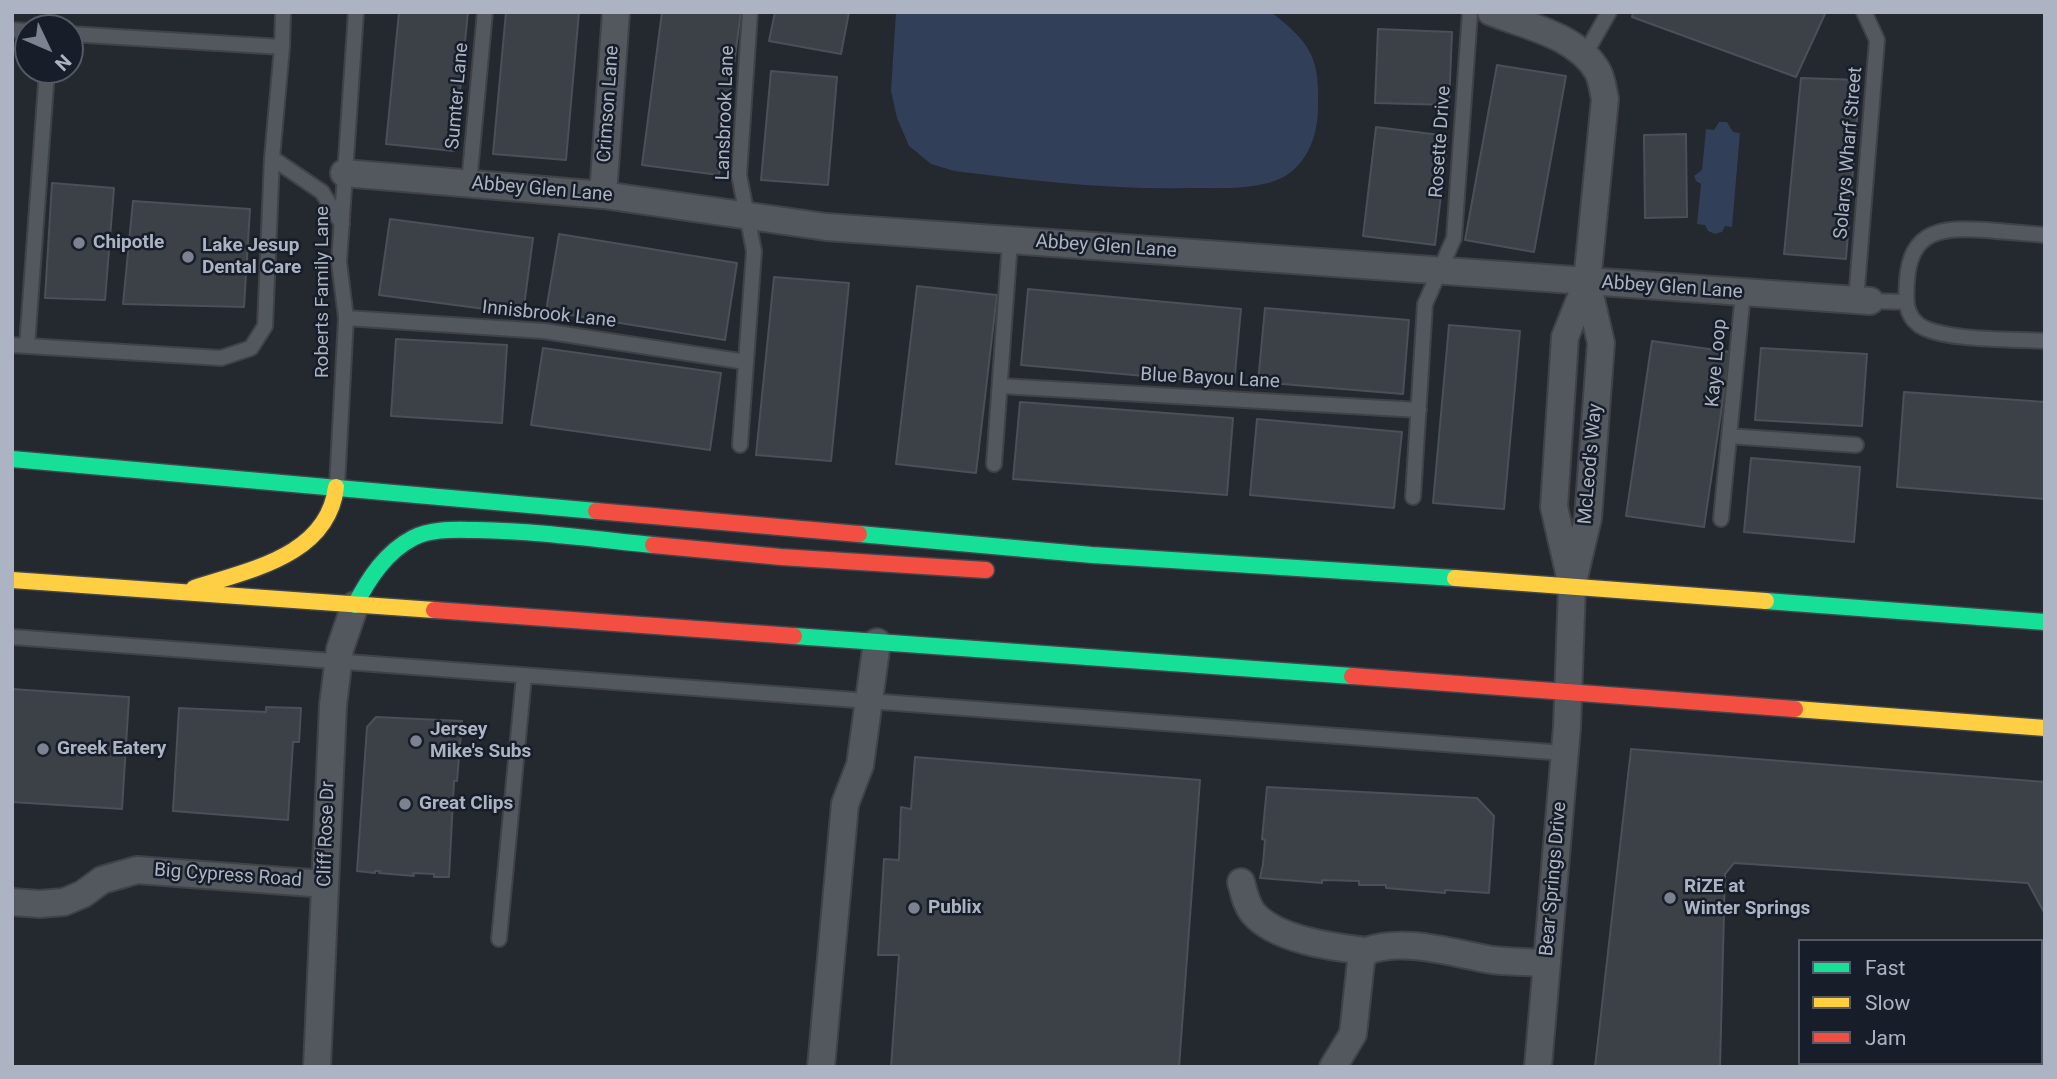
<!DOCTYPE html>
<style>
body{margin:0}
#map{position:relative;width:2057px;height:1079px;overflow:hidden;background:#24282f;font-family:Roboto,sans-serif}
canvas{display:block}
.frame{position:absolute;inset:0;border:14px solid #acb3c2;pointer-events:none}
.legend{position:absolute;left:1798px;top:939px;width:245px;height:126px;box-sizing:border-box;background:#181e29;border:2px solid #535a66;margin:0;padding:9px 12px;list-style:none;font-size:21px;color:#acb3c2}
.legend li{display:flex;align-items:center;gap:14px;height:35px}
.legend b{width:35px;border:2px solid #535a66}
.north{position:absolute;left:14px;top:14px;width:70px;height:70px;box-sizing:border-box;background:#181e29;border:2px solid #535a66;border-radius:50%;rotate:134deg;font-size:19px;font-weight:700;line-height:28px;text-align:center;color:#acb3c2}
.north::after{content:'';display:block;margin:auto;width:24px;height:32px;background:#7c828f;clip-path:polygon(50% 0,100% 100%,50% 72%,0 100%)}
</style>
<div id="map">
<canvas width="2057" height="1079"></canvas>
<div class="frame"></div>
<ul class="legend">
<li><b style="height:9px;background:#16e098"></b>Fast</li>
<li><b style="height:9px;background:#ffcf43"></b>Slow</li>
<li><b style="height:9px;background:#f24e42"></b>Jam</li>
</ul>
<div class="north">N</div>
</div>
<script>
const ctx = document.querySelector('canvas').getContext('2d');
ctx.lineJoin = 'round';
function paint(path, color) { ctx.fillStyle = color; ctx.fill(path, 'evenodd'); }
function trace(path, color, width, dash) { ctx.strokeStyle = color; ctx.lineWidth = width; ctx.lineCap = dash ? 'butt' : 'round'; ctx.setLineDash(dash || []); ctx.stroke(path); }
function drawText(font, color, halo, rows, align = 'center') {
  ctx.font = font + ' Roboto,sans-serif'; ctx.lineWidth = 5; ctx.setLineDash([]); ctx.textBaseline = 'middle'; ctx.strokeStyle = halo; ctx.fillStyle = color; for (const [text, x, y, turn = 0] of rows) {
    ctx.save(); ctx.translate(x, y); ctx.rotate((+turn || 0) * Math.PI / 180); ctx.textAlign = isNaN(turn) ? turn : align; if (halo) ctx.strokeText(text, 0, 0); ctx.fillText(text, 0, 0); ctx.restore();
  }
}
paint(new Path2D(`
 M896 12H1271C1313 45 1320 59 1318 111 1317 139 1305 169 1277 180 1251 190 1219 188 1192 188 1112 190 1034 181 954 171L931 164 909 146 897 118 891 91Z
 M1719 122H1727L1733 132 1740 133 1732 227 1725 226 1722 232 1715 234 1708 231 1705 225 1697 224 1701 184 1696 181 1694 176 1702 170 1706 129 1714 130Z`), '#323f58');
const building = new Path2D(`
 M399 12H468L454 151 386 144Z
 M506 12H579L566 160 493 154Z
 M662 12H741L719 175 642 165Z
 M775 12H849L841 54 769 41Z
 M1633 12H1821L1825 14 1796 77 1632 17Z
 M1378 29 1452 32 1449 105 1375 103Z
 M1497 65 1566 76 1534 252 1465 240Z
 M771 71 837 77 828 185 761 180Z
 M1801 78 1860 80 1846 259 1784 254Z
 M1376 127 1448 136 1435 245 1363 236Z
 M1686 134 1687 217 1645 218 1644 135Z
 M52 183 114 188 105 300 45 298Z
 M133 201 250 209 244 307 123 304Z
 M390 219 533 238 523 314 379 295Z
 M559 234 737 263 725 340 546 311Z
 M774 277 849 283 831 461 756 455Z
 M917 286 997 295 976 473 896 464Z
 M1028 289 1241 309 1234 384 1021 365Z
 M1265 308 1409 320 1403 394 1258 382Z
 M1449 325 1520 331 1504 509 1433 503Z
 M396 339 507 345 502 423 391 416Z
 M1652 341 1730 352 1704 527 1626 516Z
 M543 348 721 373 710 450 531 425Z
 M1761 348 1867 354 1862 426 1755 420Z
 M1904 392 2045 402V499L1897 487Z
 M1020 402 1233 418 1227 495 1013 479Z
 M1257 419 1402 432 1394 508 1250 495Z
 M1751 458 1860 467 1854 542 1744 532Z
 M12 689 129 697 122 809 12 802Z
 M266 707 301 708 299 742H293L288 820 173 811 179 708 266 712Z
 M376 717 462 721 457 781H454L449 877H434V874L413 873 414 876 379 873 380 871H375V873L357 871 367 727Z
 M1631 749 2045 782V914L2028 883 1734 863 1725 874 1720 1067H1595Z
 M915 757 1200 780 1179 1067H891L899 955H878L884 859 899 860 901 807 911 809Z
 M1267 787 1477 798 1494 816 1489 893 1445 890V893L1386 888V885H1359V881L1322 880V883L1260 878 1263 864 1265 840 1262 839Z`);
paint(building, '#3c4047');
trace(building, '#4b5058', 2);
const lane = new Path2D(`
 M12 30 28 31
 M70 34 282 47 283 12
 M1585 54 1609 12
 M272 158 322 192 342 224
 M469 183 485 12
 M2045 235C2025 233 2006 232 1986 230 1943 227 1910 229 1907 281 1906 297 1904 314 1919 325 1942 341 2014 339 2045 341
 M1856 300 1877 40 1864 12
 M1870 301 1905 302
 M346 318 544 331 746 362
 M12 345 221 358 251 348 265 326 272 158 282 47
 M27 346 47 70
 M1000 386 1419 410
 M1729 436 1856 445
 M740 445 754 251 739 175 750 12
 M994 464 1010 241
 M337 486 346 318 339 262 356 12
 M1413 497 1425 304 1454 238 1470 12
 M1721 519 1743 293
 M12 637 1565 753
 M499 939 524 676`);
const street = new Path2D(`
 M1491 12C1527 26 1578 36 1598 72 1602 80 1603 90 1605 99L1587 282 1565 337 1554 507 1571 581
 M344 173 603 195 826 227 1870 301
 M603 195 616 12
 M1241 882C1244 893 1246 904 1253 913 1276 940 1333 947 1366 951
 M12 902 40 904 64 902 83 894 102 880 137 870 325 884
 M317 1067 333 705 340 649 355 605
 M821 1067 845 804 860 765 877 642
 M1333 1067 1353 1034 1361 961 1366 951C1406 937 1451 953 1492 960 1510 962 1529 962 1547 963
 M1538 1067 1567 727 1572 586 1588 518 1601 343 1587 282`);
const fast = new Path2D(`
 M12 459 596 511
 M859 534 1092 555 1455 578
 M1766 601 2045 622
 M355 605C369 578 386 552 413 538 432 528 457 530 477 530 536 531 594 539 653 545
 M794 636 1352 676`);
const slow = new Path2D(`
 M1455 578 1766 601
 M12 580 434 610
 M194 588C249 570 328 556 336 487
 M1795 709 2045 728`);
const jam = new Path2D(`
 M596 511 859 534
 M653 545 781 557 986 570
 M434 610 794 636
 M1352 676 1795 709`);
trace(lane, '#404248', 18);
trace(street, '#404248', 30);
trace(fast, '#41454c', 19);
trace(slow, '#41454c', 19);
trace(jam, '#41454c', 19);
trace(lane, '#53575e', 14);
trace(street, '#53575e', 26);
trace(fast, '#16e098', 16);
trace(slow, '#ffcf43', 16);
trace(jam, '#f24e42', 16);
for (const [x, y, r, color] of [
 [79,243,7,"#7c828f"],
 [188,257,7,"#7c828f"],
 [416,741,7,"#7c828f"],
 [43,749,7,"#7c828f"],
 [405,804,7,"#7c828f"],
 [1670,898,7,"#7c828f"],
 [914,908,7,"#7c828f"]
]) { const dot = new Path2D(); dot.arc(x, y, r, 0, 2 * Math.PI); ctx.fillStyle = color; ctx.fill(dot); trace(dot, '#181e29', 2.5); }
drawText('19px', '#acb3c2', '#181e29', [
 ["Sumter Lane",458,96,-85],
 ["Crimson Lane",609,104,-86],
 ["Lansbrook Lane",726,113,-88],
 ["Rosette Drive",1441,142,-86],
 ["Solarys Wharf Street",1849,153,-85],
 ["Abbey Glen Lane",542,190,5],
 ["Abbey Glen Lane",1106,247,4],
 ["Abbey Glen Lane",1672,288,4],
 ["Roberts Family Lane",323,292,-90],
 ["Innisbrook Lane",549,315,6],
 ["Kaye Loop",1717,363,-85],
 ["Blue Bayou Lane",1210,379,3],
 ["McLeod's Way",1591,464,-85],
 ["Cliff Rose Dr",327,834,-88],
 ["Big Cypress Road",228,876,4],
 ["Bear Springs Drive",1554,879,-85]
]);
drawText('bold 19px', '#acb3c2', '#181e29', [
 ["Chipotle",93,243],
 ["Lake Jesup",202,246],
 ["Dental Care",202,268],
 ["Jersey",430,730],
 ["Mike's Subs",430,752],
 ["Greek Eatery",57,749],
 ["Great Clips",419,804],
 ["RiZE at",1684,887],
 ["Winter Springs",1684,909],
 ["Publix",928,908]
], 'left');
</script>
